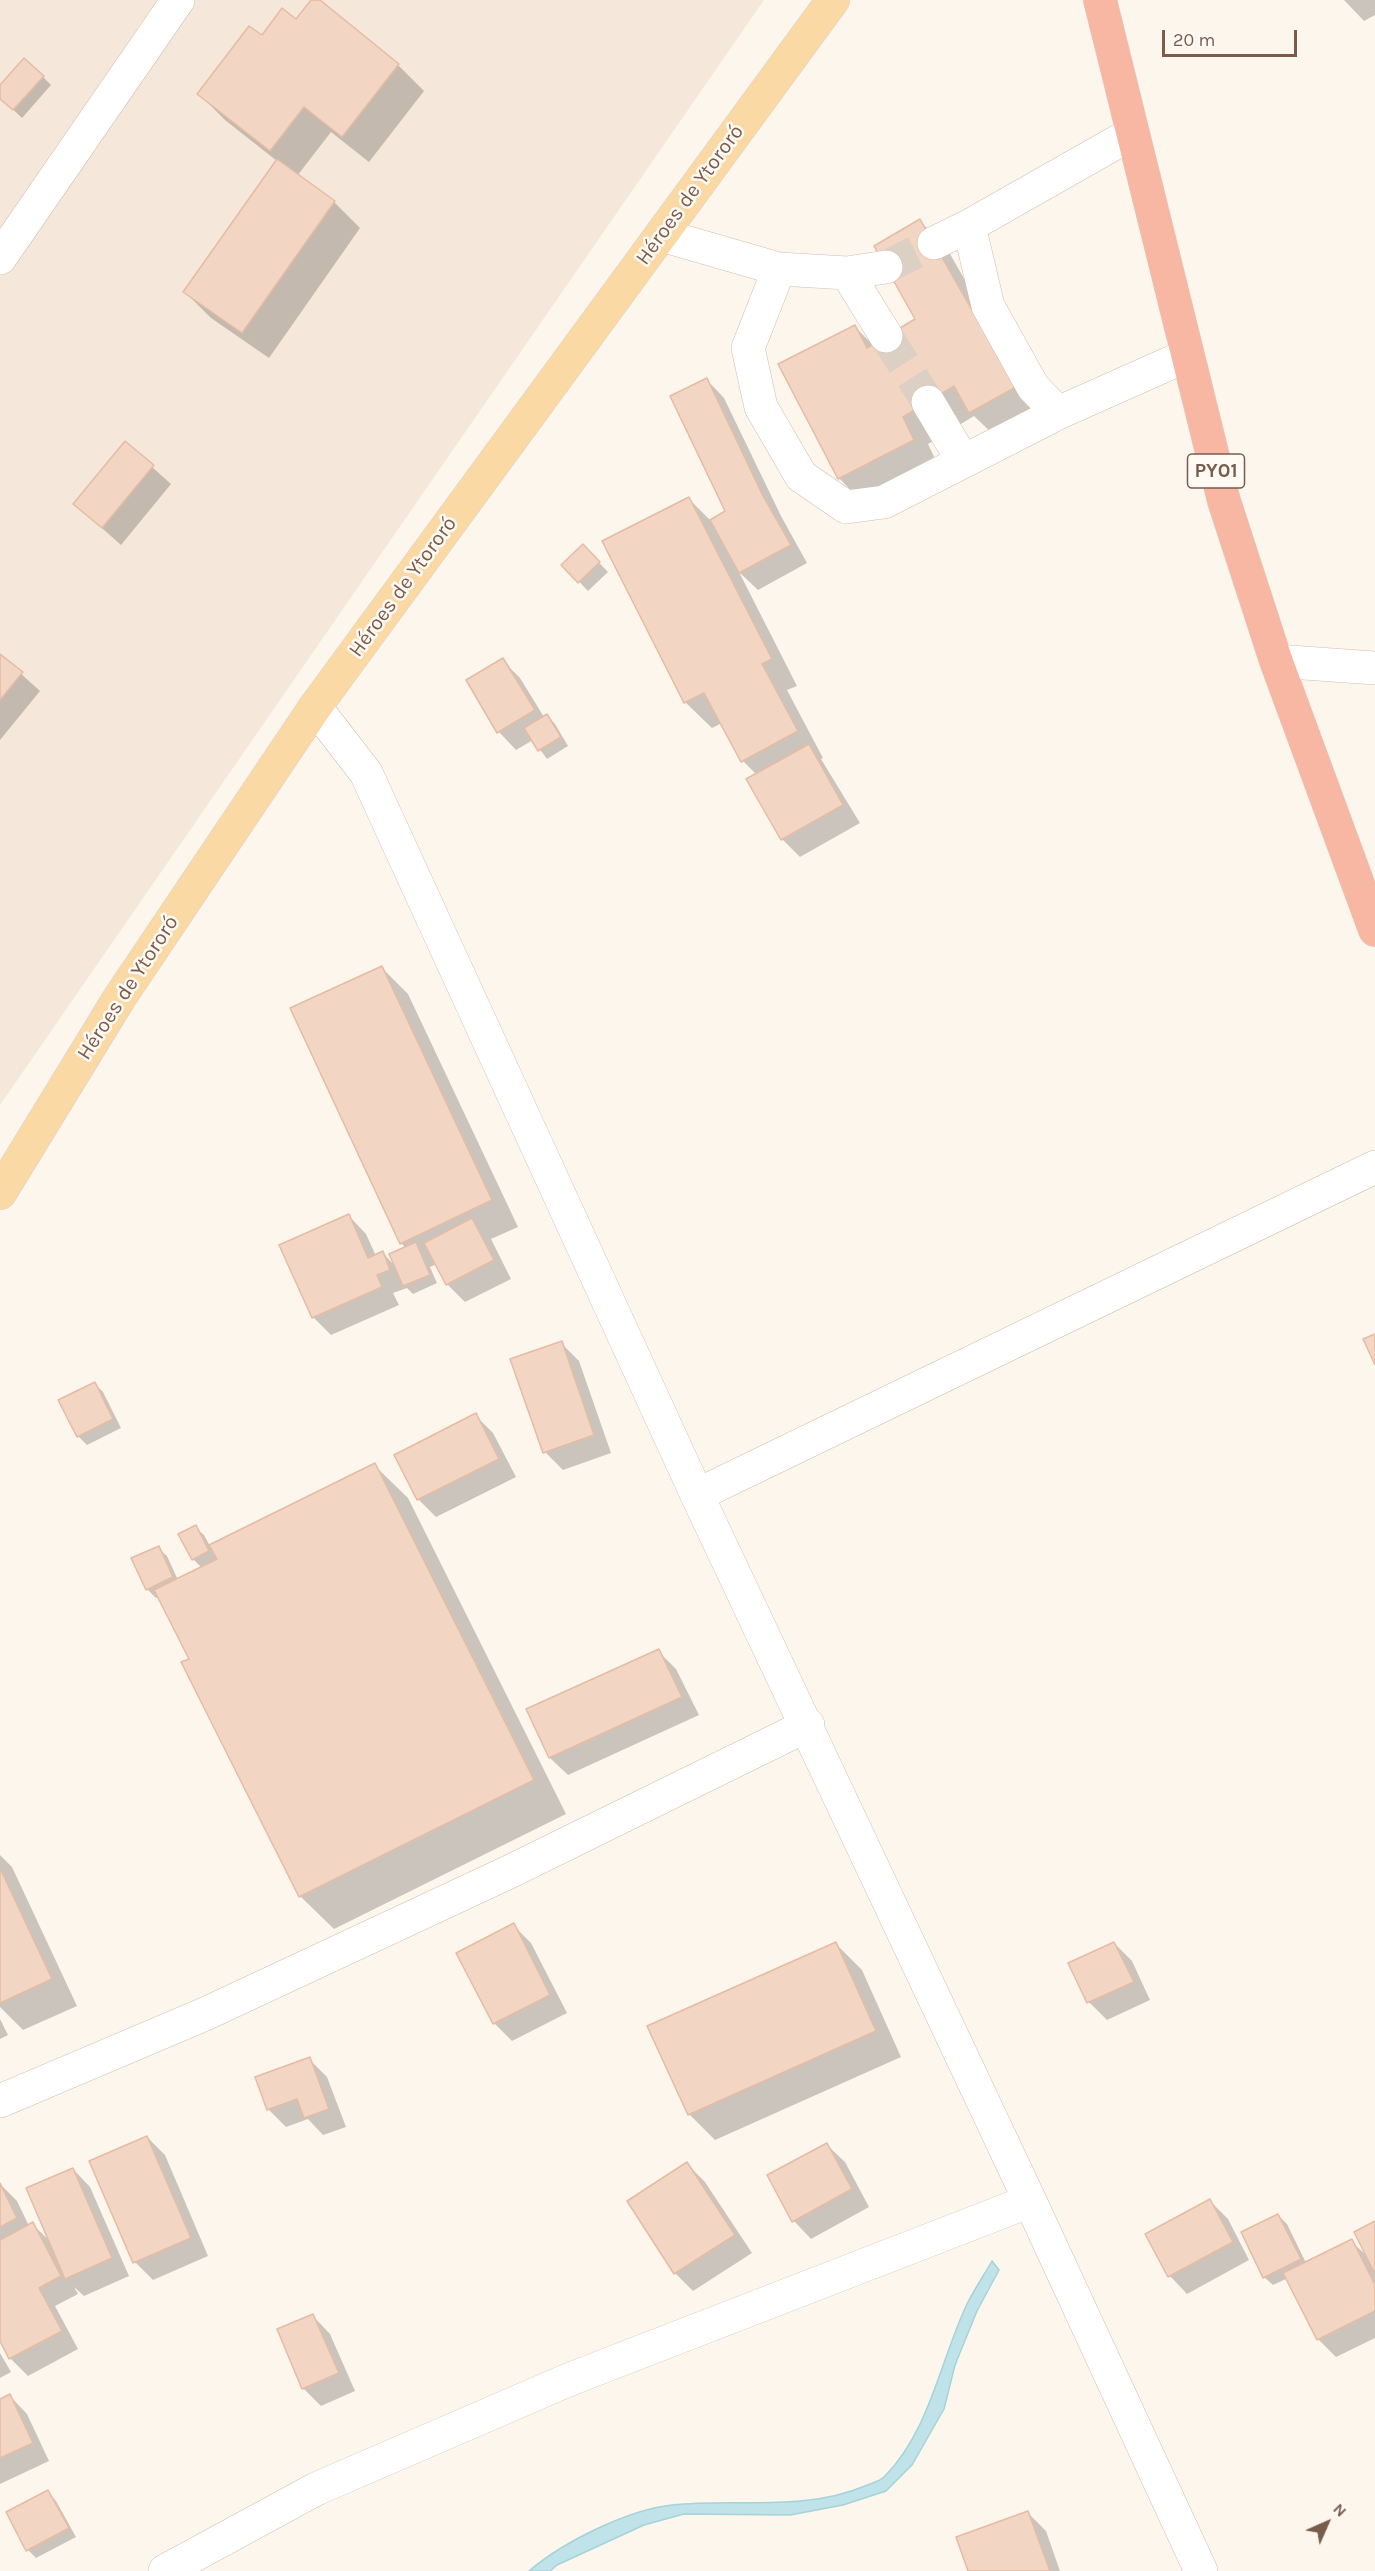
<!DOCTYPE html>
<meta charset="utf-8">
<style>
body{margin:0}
#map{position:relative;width:1375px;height:2571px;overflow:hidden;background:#fdf6ec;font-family:Karla,sans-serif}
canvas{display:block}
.north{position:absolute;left:1297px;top:2493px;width:60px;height:60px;-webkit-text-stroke:4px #fffaf3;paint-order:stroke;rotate:45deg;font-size:16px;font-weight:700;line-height:24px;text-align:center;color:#7a5c4d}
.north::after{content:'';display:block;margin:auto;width:21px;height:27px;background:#7a5c4d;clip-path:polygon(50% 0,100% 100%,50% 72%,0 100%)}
.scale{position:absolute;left:1162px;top:30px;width:135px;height:27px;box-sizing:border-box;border:3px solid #7a5c4d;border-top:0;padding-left:8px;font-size:18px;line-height:21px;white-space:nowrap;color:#7a5c4d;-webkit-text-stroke:4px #fffaf3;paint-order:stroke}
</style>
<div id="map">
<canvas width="1375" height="2571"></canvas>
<div class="north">N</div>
<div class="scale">20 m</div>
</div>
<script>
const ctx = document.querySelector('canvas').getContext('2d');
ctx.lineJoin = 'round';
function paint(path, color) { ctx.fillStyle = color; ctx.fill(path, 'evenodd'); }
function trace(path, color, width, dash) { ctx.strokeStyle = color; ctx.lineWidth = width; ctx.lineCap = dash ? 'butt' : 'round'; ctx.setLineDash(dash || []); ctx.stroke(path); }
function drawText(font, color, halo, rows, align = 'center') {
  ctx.font = font + ' Karla,sans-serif'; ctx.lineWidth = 5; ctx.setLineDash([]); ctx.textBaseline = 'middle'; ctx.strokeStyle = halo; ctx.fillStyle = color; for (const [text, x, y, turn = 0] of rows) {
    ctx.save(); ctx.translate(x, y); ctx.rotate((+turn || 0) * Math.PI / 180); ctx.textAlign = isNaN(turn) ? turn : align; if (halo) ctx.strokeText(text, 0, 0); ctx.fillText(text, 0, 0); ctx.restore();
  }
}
paint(new Path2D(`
 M0 0H764L0 1105Z`), '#f5e8da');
const water = new Path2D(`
 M992 2261 999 2270 977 2311 955 2365 944 2409 912 2465 886 2491 843 2505 790 2515 684 2514 644 2525 557 2565 550 2571H529C563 2542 627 2510 672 2505 737 2498 803 2512 865 2486 872 2483 881 2481 885 2476 930 2430 940 2361 967 2304 974 2290 984 2275 992 2261Z`);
paint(water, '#bfe3e8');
trace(water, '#a5d3da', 1.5);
paint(new Path2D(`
 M313 0H317L398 65 424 91 369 162 331 132 297 176 334 202 360 228 269 358 211 318 185 292 277 161 225 120 199 94 262 37 297 21Z
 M1344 0H1375V15L1364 21Z
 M43 77 51 85 22 118 0 97V87Z
 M920 221 946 247 1041 413 997 438 974 416 928 444 939 467 865 505 839 478 855 327 874 346 917 319Z
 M707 380 724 398 781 516 807 563 758 590 739 572 797 686 787 690 823 758 821 759 860 823 800 857 782 839 748 780 757 775 743 761 722 723 712 728 685 702 689 499 711 521 727 511Z
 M125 443 171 484 121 545 75 504Z
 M583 546 608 572 588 591 563 565Z
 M0 655 40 691 0 740Z
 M502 660 520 678 544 717 547 716 555 724 568 746 547 759 533 740 516 750 499 732Z
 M382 968 408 994 518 1227 491 1239 511 1279 465 1302 447 1284 437 1264 430 1267 437 1283 413 1294 407 1288 393 1293 399 1305 331 1335 313 1317 349 1216 366 1234 376 1256 383 1253 395 1266 406 1248 401 1243Z
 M561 1343 579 1361 611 1453 563 1470 545 1452Z
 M95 1384 103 1392 121 1428 87 1445 78 1436Z
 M475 1415 493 1433 516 1477 436 1517 418 1499Z
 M374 1465 408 1498 566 1814 334 1929 300 1896 191 1659 159 1596 156 1598 147 1589 158 1548 167 1556 178 1580 202 1568 193 1559 195 1527 204 1535 210 1546Z
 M658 1651 676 1669 699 1715 568 1775 550 1758 528 1710Z
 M0 1855 12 1867 77 2006 23 2030 0 2007Z
 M513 1925 531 1943 567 2013 512 2041 494 2023Z
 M1114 1943 1132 1961 1150 2000 1107 2020 1089 2002Z
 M836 1944 862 1970 901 2057 715 2140 689 2114Z
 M0 2019 8 2035 0 2039Z
 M309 2059 327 2077 346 2127 323 2135 308 2119 286 2127 268 2109Z
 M147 2137 165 2155 208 2256 153 2280 135 2262Z
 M827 2145 845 2162 869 2207 811 2239 794 2221Z
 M687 2164 705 2182 752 2253 693 2291 675 2273Z
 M73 2169 90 2187 129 2276 84 2296 74 2287 78 2294 55 2306 78 2349 28 2376 10 2358 0 2338V2184L17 2201 29 2226 32 2224 51 2242Z
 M1210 2201 1228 2219 1249 2260 1187 2294 1170 2276Z
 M1278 2215 1287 2224 1306 2263 1351 2241 1367 2256 1375 2223V2338L1336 2357 1318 2339 1288 2278 1273 2285 1264 2277Z
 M313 2316 330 2334 355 2391 321 2406 303 2388Z
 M0 2353 11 2372 0 2378Z
 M10 2396 27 2414 49 2461 0 2484V2400Z
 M48 2492 56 2501 76 2537 36 2558 28 2550Z
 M1028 2513 1046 2531 1060 2571H970Z`), '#0003');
const building = new Path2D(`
 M311 0H320L399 64 342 137 304 107 270 151 197 94 249 26 262 35 282 8 296 19Z
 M24 58 44 76 13 110 0 99V85Z
 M277 159 335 201 242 333 183 292Z
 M920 219 1016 387 969 413 954 386 903 417 914 440 838 479 778 364 855 325 867 348 915 319 874 246Z
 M707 378 763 496 791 545 739 573 710 520 725 511 670 396Z
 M125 441 154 465 102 528 73 504Z
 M689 497 772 659 762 664 798 731 741 762 704 693 684 703 602 541Z
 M583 544 600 562 578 583 561 565Z
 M0 654 23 672 0 700Z
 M503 658 535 710 497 733 466 680Z
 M547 714 561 737 538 751 524 728Z
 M809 744 843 805 781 840 746 779Z
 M382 966 492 1200 400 1244 290 1008Z
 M349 1214 368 1258 383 1251 390 1270 377 1275 382 1287 312 1318 279 1245Z
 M472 1218 494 1260 446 1285 424 1243Z
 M416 1242 430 1275 403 1286 389 1254Z
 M1375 1334V1365L1363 1339Z
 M562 1341 594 1435 543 1453 510 1359Z
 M95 1382 113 1419 77 1437 58 1400Z
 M476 1413 499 1459 417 1500 394 1455Z
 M375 1463 534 1780 299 1897 181 1662 189 1659 154 1590 217 1559 209 1545Z
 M196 1525 209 1551 192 1560 178 1534Z
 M159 1546 173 1577 146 1590 131 1558Z
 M659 1649 682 1697 549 1758 526 1709Z
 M0 1868 52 1979 0 2003Z
 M514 1923 550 1995 493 2024 456 1953Z
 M836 1942 876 2031 688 2115 647 2026Z
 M1114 1942 1134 1982 1087 2003 1068 1963Z
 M310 2057 329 2109 304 2118 297 2099 267 2110 255 2077Z
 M147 2136 191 2238 133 2263 89 2161Z
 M827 2143 852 2189 792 2222 767 2175Z
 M687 2162 735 2235 674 2274 627 2201Z
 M73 2168 112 2258 65 2279 26 2188Z
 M0 2183 17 2218 0 2227Z
 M1210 2199 1233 2242 1168 2277 1145 2234Z
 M1278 2214 1301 2259 1263 2278 1241 2232Z
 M1375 2221V2274L1354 2232Z
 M33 2222 61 2276 39 2288 62 2331 9 2359 0 2341V2240Z
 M1352 2239 1375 2285V2311L1317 2340 1283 2273Z
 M313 2314 339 2373 302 2389 277 2329Z
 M10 2394 33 2443 0 2458V2399Z
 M48 2490 69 2528 26 2551 6 2512Z
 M1028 2511 1050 2571H968L956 2537Z`);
paint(building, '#f3d5c3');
trace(building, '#e6bba3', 1.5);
trace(new Path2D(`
 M886 267 934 243
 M886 336 928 402`), '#dcd0c4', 33, [33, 16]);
const minor = new Path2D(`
 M969 226 988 306 1033 387 1058 413
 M661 235 779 269 847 273 886 267
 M934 243 969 226 1131 134
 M0 258 178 0
 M779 269 748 348 761 407 801 476 846 507 884 502 1058 413 1186 356
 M847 273 886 336
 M928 402 963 461
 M1276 661 1375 668
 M315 707 366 773 697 1495 1030 2201 1201 2571
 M697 1495 1375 1167
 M0 2101 205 2014 509 1872 808 1725
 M165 2571 316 2489 568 2380 1030 2201`);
const major = new Path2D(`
 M0 1193 120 997 315 707 833 0`);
const highway = new Path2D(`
 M1100 0 1224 501 1276 661 1375 930`);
trace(minor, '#d1beb0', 34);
trace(major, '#dad1cd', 34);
trace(highway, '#dad1cd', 34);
trace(minor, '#fff', 33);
trace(major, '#fbd9a5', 33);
trace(highway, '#f7b7a3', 33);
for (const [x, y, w] of [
 [1216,471,57]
]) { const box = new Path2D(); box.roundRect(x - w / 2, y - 17, w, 34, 4.5); ctx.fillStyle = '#fffaf3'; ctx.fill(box); trace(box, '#7a5c4d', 1.5); }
drawText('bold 20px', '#7a5c4d', null, [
 ["PY01",1216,471]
]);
drawText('21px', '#7a5c4d', '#fffaf3', [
 ["Héroes de Ytororó",690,195,-54],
 ["Héroes de Ytororó",403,587,-54],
 ["Héroes de Ytororó",128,988,-57]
]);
</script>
